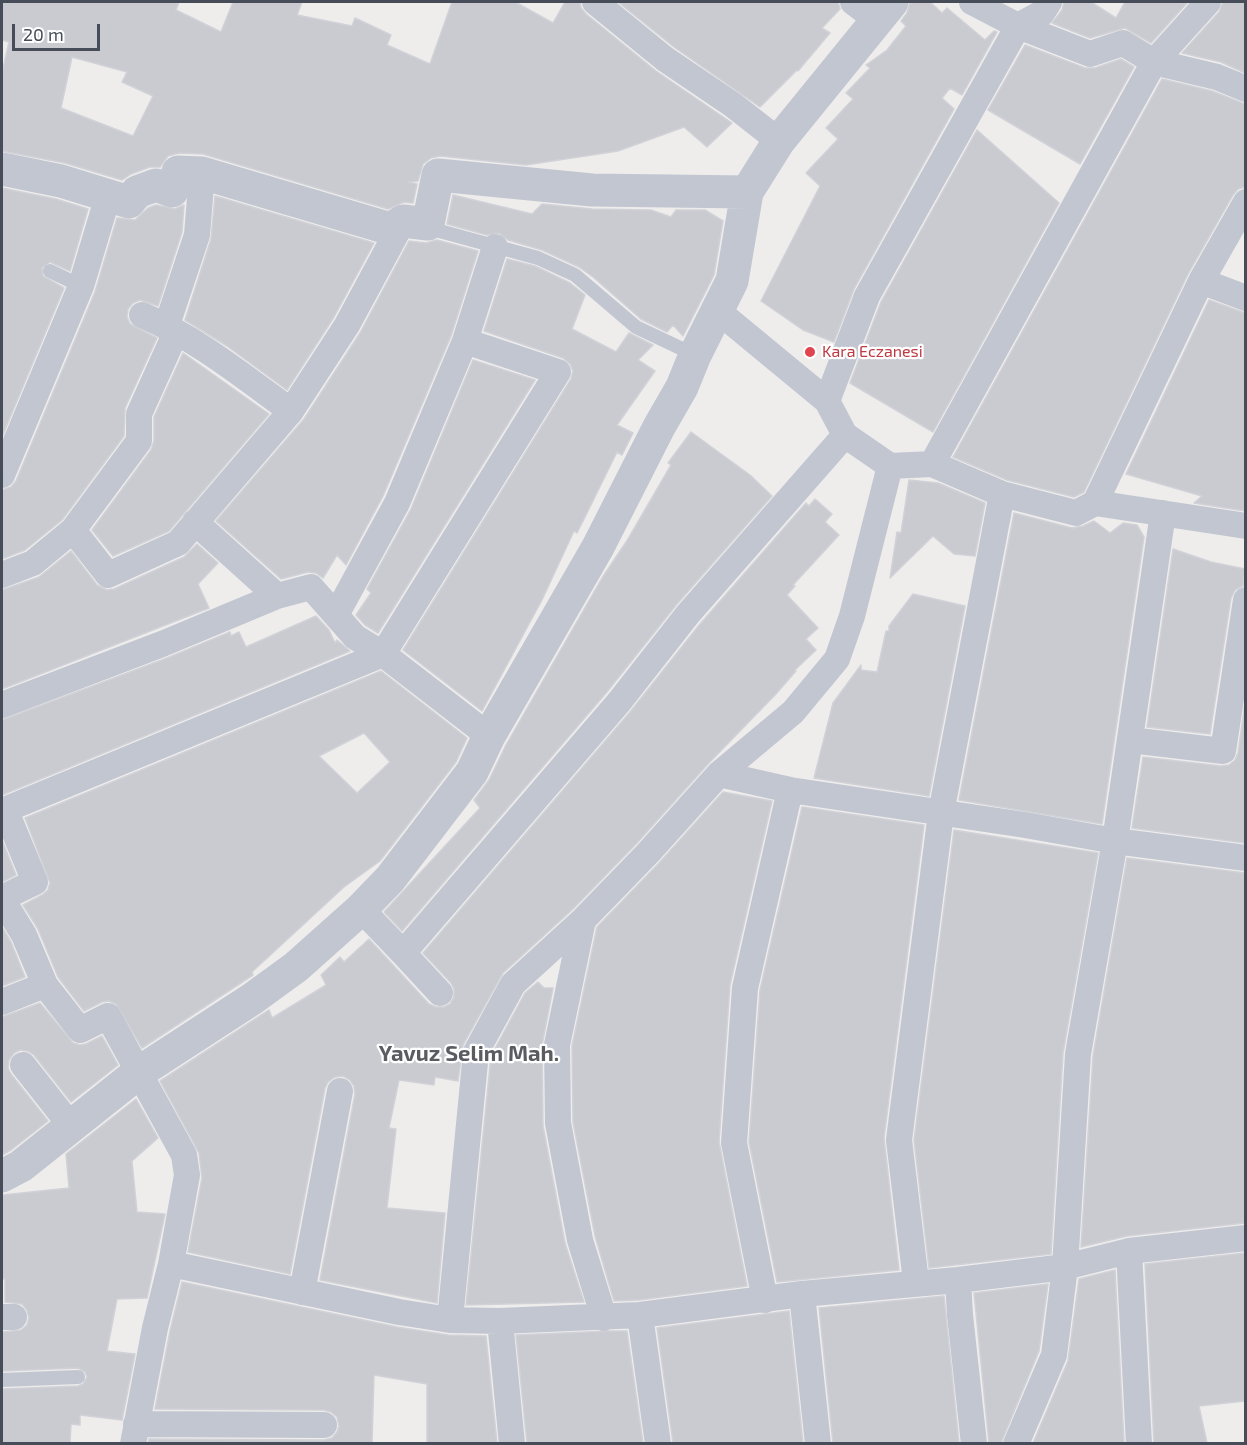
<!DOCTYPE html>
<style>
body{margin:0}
#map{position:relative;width:1247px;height:1445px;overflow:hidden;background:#efedec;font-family:"Exo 2",sans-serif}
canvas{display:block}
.frame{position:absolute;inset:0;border:3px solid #464d58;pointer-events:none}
.scale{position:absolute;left:12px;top:24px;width:88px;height:27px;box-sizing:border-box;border:3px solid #464d58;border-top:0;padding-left:8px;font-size:18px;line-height:21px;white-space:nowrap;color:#464d58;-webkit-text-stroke:4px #fff;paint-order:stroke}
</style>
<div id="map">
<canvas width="1247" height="1445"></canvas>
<div class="frame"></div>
<div class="scale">20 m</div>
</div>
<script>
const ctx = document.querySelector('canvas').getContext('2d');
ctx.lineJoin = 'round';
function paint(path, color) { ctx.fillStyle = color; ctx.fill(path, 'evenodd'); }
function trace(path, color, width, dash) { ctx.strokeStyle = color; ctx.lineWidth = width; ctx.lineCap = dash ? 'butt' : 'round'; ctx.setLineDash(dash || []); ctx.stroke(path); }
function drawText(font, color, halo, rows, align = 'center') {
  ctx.font = font + ' "Exo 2",sans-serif'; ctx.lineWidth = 4.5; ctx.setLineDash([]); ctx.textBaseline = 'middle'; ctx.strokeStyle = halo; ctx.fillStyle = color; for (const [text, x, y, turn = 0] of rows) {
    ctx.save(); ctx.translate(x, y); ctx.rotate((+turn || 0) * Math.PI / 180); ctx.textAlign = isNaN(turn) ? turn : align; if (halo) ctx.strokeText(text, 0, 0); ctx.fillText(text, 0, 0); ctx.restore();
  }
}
const building = new Path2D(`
 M2 2H179L176 10 221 32 233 2H302L297 15 352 26 355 18 391 35 387 45 430 64 452 2H515L553 23 565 2H580L581 8 586 14 656 71 732 123 707 147 684 127 618 151 526 165 440 156 431 158 423 164 418 181 409 182 417 184 413 203 404 202 388 209 203 154 179 153 168 156 160 167H150L131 174 122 180 65 163 2 151V73L9 42 2 40ZM72 57 127 72 122 82 153 96 133 136 61 108Z
 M618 2H838L840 9 822 28 830 33 798 71 797 70 760 107 674 47Z
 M910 2H930L942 13 947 8 985 40 994 31 997 32 962 95 950 88 942 98 954 109 854 289 834 342 803 330 761 301 820 186 806 173 838 139 826 128 853 99 846 93 870 68 866 65 887 50 906 26 901 21 907 13Z
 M1064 2H1091L1116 18 1125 2H1188L1151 43 1125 28 1090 38 1052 23 1062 10Z
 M1223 2H1245V73L1221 62 1182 53 1219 12Z
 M1025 45 1085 68H1095L1121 59 1134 67 1080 164 988 110Z
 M1162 79 1212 91 1245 104V187L1238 189 1233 195 1188 274 1084 492 1074 497 1007 480 953 457Z
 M977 130 1059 203 933 432 850 383 881 302Z
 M2 188 56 199 88 209 70 271 50 262 42 268 43 276 64 288 2 437Z
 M453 195 532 214 542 204 592 209 651 210 671 217 676 210H705L723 221 714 275 683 336 673 325 667 332 641 319 593 277 579 267 542 250 508 240 499 233 487 235 447 224Z
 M215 196 374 243 334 317 287 390 227 346 185 320 211 239Z
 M156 205 175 209 184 205 182 232 158 306 140 300 133 303 128 309 127 317 130 324 157 338 125 408 124 436 62 520 25 550 2 559V490L11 487 16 481 95 292 117 218 135 220 148 208Z
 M437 240 478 251 451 336 383 496 346 565 337 555 323 578 316 573 308 572 281 579 216 521 304 419 360 333 409 241 426 243Z
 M507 259 535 266 570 283 585 295 572 329 616 352 629 333 653 345 638 360 655 371 617 425 633 433 622 455 617 452 589 509 577 533 574 531 542 600 482 711 403 650 571 379 573 371 570 364 563 358 484 331Z
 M1209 300 1245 313V511L1194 503 1202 496 1126 474Z
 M183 353 269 414 169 531 113 556 92 530 151 450 154 441V417Z
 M473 360 535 380 378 633 365 625 356 615 371 593 367 589 411 509Z
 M691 432 750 475 772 496 677 604 607 692 402 931 384 912 480 808 474 800 489 780 506 745 602 578 628 539 671 465 668 463Z
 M909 480 938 483 985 503 975 556 954 554 933 536 890 578 897 532 901 533Z
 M815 499 832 514 825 522 839 535 793 585 795 586 787 595 818 628 806 639 816 650 795 670 796 671 776 694 708 764 637 843 573 909 503 973 463 1045 458 1081 435 1077 434 1085 399 1080 389 1128 396 1129 387 1208 445 1213 437 1303 320 1280 355 1094 354 1086 350 1080 343 1076 335 1077 328 1082 325 1088 290 1274 188 1252 202 1178 199 1153 160 1081 269 1010 272 1018 326 985 321 975 340 957 344 962 369 939 429 1004 436 1007H444L450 1004 454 997V989L451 983 423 953 630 712 700 624 806 503 809 506Z
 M1014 513 1072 528 1083 526 1094 521 1110 533 1123 523 1137 525 1144 537 1102 824 959 800Z
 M197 544 218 563 198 584 209 608 2 689V590L39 577 71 551 97 585 107 590 114 589 184 557Z
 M1173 549 1211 562 1245 569 1243 586 1235 590 1231 598 1210 734 1147 727Z
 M913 594 965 606 929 796 814 778 833 703 861 665V670L877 672 886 631H889V626Z
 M316 616 329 630 335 643 337 640 350 651 2 795V720L167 658 230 632 231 636 239 632 246 647Z
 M381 671 467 738 456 762 380 861 344 887 252 972 253 975 142 1048 116 1004 109 1001 102 1002 84 1011 58 977 38 929 23 905 42 895 48 890 50 883 25 818ZM364 733 390 762 357 793 319 756Z
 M1245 703V843L1132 828 1143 757 1221 766 1229 765 1235 760 1238 753Z
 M723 792 772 801 730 985 719 1142 747 1286 639 1300 614 1301 595 1236 573 1122 572 1046 597 927 659 863Z
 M802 807 924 825 884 1138 899 1270 777 1282 749 1142 760 990Z
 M954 830 1098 853 1063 1053 1051 1254 929 1268 914 1140Z
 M2 840 16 875 2 882Z
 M1127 858 1245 873V1223L1127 1236 1081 1247 1093 1056Z
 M2 927 11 942 25 977 2 986Z
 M538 982 544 988H553L542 1045 543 1126 565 1243 584 1302 466 1305 491 1056 525 993Z
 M40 1003 73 1043 80 1045 86 1044 102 1036 118 1065 71 1102 34 1055 28 1051 20 1050 14 1053 9 1060 8 1068 11 1074 48 1121 11 1150 2 1155V1017Z
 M136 1099 158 1138 132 1161 137 1212 165 1214 147 1298 117 1299 107 1351 135 1354 122 1420 80 1415V1425L71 1424 70 1443H2V1389L78 1386 83 1384 87 1377 85 1372 78 1368 2 1371V1332L21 1330 27 1325 29 1318 27 1310 22 1304 5 1302V1279H2V1195L69 1188 66 1154Z
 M1245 1253V1401L1199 1406 1207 1443H1154L1145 1264Z
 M1115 1270 1124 1443H1033L1068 1361 1079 1279Z
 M182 1282 397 1327 448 1335 486 1336 497 1443H427V1384L374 1375 372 1443H148L149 1439 324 1440 332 1438 337 1432 339 1426 337 1417 331 1412 324 1410 155 1409 170 1331Z
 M1048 1284 1039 1351 1001 1443H989L974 1293Z
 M944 1296 959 1443H833L819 1308Z
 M789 1311 803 1443H673L657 1328Z
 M610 1331H627L643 1443H527L516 1335Z`);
paint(building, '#cacbd1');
trace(building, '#d1d2d8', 1.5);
trace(new Path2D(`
 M425 227 538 258 575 275 636 327 695 355
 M50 271 81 286
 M2 1380 78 1377`), '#c1c6d1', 14);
trace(new Path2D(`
 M595 2 665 59 733 105 779 141
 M853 2 877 20
 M972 2 1018 26 1090 54 1123 43 1154 62 1217 77 1246 89
 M1201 281 1246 298
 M142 315C196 338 243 376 291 411
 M167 325 197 235 202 173
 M465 341 495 247
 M827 401 867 296 1018 26 1042 13 1049 2
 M932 464 1002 494 1076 513 1095 503 1246 526
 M890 466 932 464 1154 62 1208 2
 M2 475 81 286 108 196
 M1095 503 1201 281 1246 202
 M195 522 277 596
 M73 530 139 441V414L176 332
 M2 575 33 563 73 530 108 575 178 543 291 411 347 325 403 221
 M2 705 162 644 277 596 311 587 355 637 383 654 489 736
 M1130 740 1223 751 1246 600
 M719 774 790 790 1025 825 1115 841 1246 858
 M2 811 383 654 558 372 465 341 397 503 336 615
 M2 898 35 882 5 809
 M2 899 24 935 45 985 80 1030 108 1016 184 1155 187 1175 171 1264 155 1328 133 1444
 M361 909 403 953 619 702 688 614 845 435
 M583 920 557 1045 558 1123 580 1240 604 1318
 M403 953 440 993
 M2 1002 45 985
 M23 1065 71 1126
 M1129 1251 1139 1444
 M171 1264 399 1312 450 1320 500 1321 640 1315 802 1294 958 1280 1065 1267 1129 1251 1246 1238
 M958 1280 960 1315 974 1444
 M916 1282 899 1140 941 813 1002 494
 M302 1292 340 1091
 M802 1294 818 1444
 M765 1300 734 1143 745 988 790 790
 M640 1315 658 1444
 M2 1317H14
 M450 1320 476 1052 513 984 583 920 648 853 719 774 793 712 837 659 852 616 890 466 845 435 827 401 718 311
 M500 1321 512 1444
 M136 1424 324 1425
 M1016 1444 1054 1355 1065 1267 1078 1054 1115 841 1163 513`), '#c1c6d1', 26);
trace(new Path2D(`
 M2 169 61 181 129 202 137 192 156 185 172 191 178 172 202 173 391 229 403 221 428 224 438 175 592 190 747 192
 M2 1176 21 1166 138 1073 252 999 296 967 361 909 390 879 472 772 489 736 598 547 659 427 682 387 695 355 732 281 747 192 779 141 892 2`), '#c1c6d1', 33);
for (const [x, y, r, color] of [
 [810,352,6,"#e0444e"]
]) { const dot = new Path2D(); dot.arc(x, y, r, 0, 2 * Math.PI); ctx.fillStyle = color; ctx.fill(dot); trace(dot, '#fff', 2); }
drawText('16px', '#be3a42', '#fff', [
 ["Kara Eczanesi",822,352]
], 'left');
drawText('bold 22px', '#5a5c61', '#fff', [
 ["Yavuz Selim Mah.",469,1054]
]);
</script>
